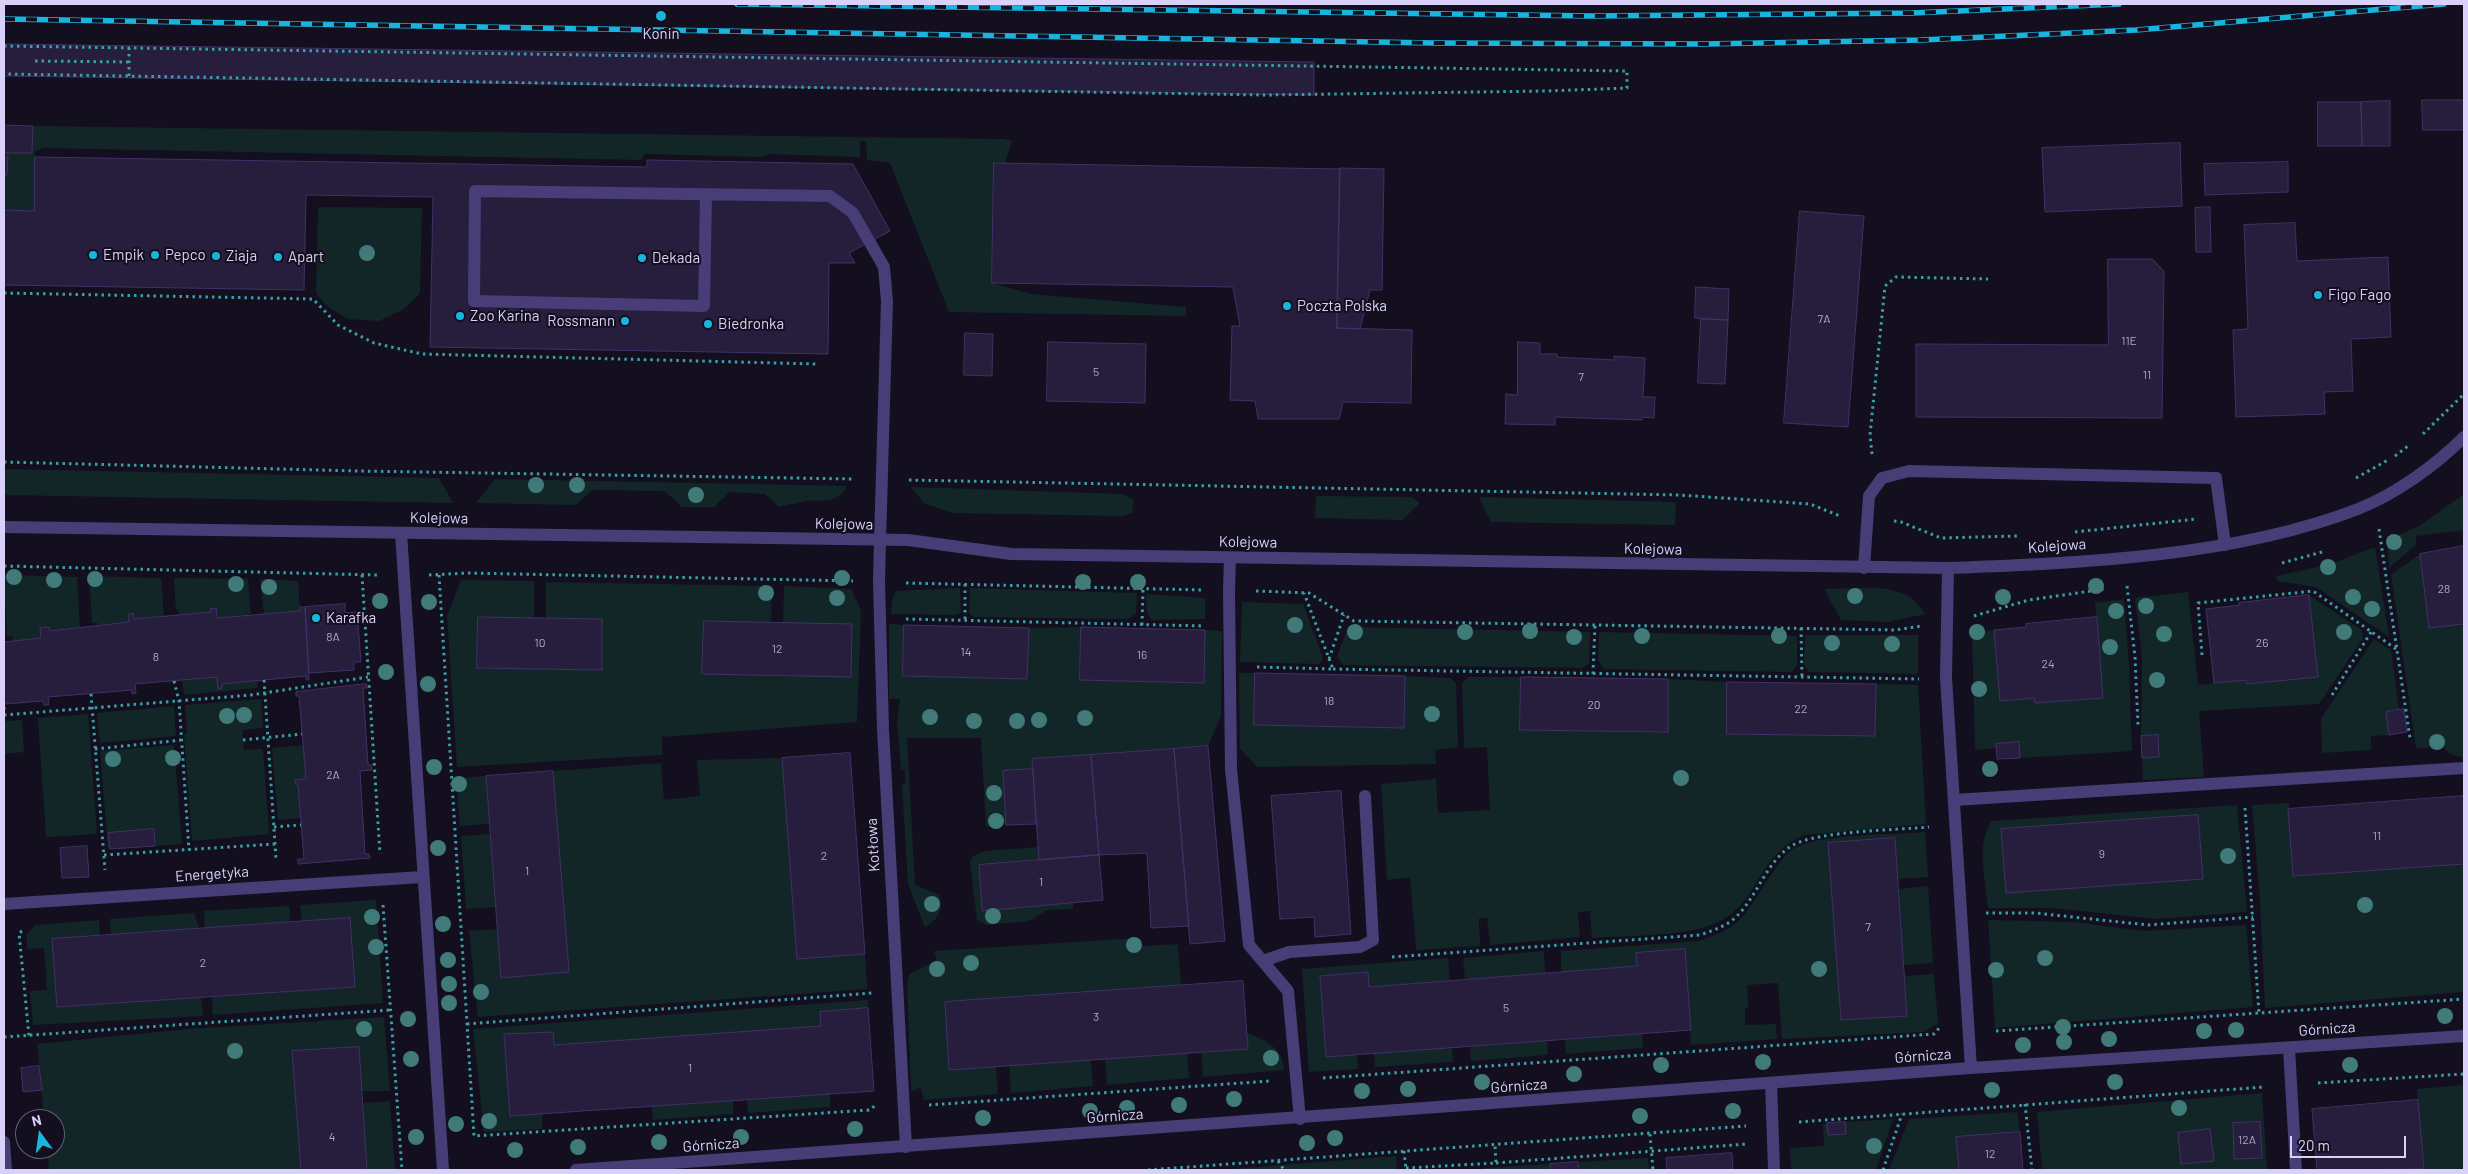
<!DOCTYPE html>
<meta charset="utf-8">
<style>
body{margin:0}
#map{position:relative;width:2468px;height:1174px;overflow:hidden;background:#130f1e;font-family:Barlow,sans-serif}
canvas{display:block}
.frame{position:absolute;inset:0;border:5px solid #dad1fa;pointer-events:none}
.north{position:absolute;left:15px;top:1109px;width:50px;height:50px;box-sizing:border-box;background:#130f1e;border:1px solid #635d76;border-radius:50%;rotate:346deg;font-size:14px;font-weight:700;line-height:20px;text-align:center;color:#dad1fa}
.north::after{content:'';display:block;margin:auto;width:18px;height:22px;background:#18b5df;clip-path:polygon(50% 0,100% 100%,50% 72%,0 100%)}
.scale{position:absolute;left:2290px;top:1136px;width:116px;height:22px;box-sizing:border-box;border:2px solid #dad1fa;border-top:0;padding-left:6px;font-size:15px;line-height:18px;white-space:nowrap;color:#dad1fa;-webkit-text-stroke:4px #130f1e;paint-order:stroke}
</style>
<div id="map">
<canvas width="2468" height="1174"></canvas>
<div class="frame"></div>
<div class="north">N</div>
<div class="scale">20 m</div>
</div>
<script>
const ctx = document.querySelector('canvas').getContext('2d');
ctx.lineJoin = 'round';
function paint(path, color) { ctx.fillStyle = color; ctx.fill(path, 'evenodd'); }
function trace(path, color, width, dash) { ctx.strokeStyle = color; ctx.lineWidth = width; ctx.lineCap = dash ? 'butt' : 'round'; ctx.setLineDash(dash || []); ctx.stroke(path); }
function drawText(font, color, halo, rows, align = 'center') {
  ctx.font = font + ' Barlow,sans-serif'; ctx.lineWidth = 4; ctx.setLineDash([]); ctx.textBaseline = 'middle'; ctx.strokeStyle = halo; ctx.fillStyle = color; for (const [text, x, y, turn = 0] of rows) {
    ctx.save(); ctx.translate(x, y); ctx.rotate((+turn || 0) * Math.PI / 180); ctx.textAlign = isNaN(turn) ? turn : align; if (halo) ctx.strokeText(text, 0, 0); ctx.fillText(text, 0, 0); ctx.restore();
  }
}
paint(new Path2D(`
 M33 126 1003 139 1012 141 1005 163 994 164 992 283 1031 294 1186 307V316L949 312 890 163 867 160 866 141H860V157L768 154 762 157 645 154 641 160 44 148 35 151 34 211 4 210V175H7L6 153H32Z
 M318 207 422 208 420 293 404 309 379 321 348 319 328 307 316 293Z
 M4 469 439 478 453 503 4 495Z
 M495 479 847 486C838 505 823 499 806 501 797 503 788 505 779 507L765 494 730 492 714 507H682L665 491 592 490 576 505 476 503Z
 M911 487 1123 494 1134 500 1132 513 1124 516 952 513 924 503Z
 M2463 495 2464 530 2416 536V545L2389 568 2387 540 2419 526Z
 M1316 496 1412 497 1420 503 1402 520 1315 518Z
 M1479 497 1676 502 1675 525 1491 522Z
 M2375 547 2389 637 2316 587 2277 581 2276 576 2328 565Z
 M2420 554 2429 628 2463 624 2464 758 2450 754 2443 747 2416 748 2391 575Z
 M4 575 77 577 80 627 50 631 48 627 40 628 41 638 13 641 12 636 7 637Z
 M89 576 161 578 164 616 134 619 133 613 129 614V622L97 625V622L92 623Z
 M174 578 248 579 251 614 217 618 215 608 210 609 211 612 179 615V611L176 610Z
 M260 579 298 581 300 611 264 614Z
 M461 580 534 581V618L478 617 477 668 601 670 602 619 546 618V582L772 586 771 623 704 622 702 674 783 623 784 586 851 589 861 610 857 722 662 737V755L457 767 447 616Z
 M960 588 961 613 955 615 891 614 893 597 896 591Z
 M970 588 1137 593 1136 614 1128 619 974 617 969 613Z
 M1824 589C1857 589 1907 579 1925 614L1888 622 1841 620Z
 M2188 592 2198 685 2246 680 2247 684 2318 677 2309 595 2362 630 2363 638 2319 704 2199 711 2204 777 2143 780 2142 758 2159 757 2158 735 2141 736 2142 656 2135 598Z
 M1146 594 1205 598V619L1152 620 1147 613Z
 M2124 599 2129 668 2132 751 2020 758 2019 742 1997 744 1996 748 1975 750 1972 634 1994 630 2000 701 2034 698 2035 703 2103 698 2095 603Z
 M1242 602 1303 604 1323 658 1320 664 1240 662Z
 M889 624 904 625 903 676 1027 679 1029 628 1081 627 1080 680 1204 683 1205 630 1222 631 1221 716 1208 746 1032 760 1033 769 1003 771 1006 825 986 827 981 738H907L915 885 939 895C944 909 938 920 925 927L908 884 902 785 905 784V770L901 769 897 722 900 699H889Z
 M1348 627 1590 632 1589 663 1583 668 1343 665 1337 657Z
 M1599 632 1797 636V665L1792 672 1604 669 1598 660Z
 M1805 635H1918V674L1809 672 1804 665Z
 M2374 639 2391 650 2399 710 2386 712 2389 735 2371 736V750L2322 753 2321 719Z
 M1239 673H1255V725L1403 728 1405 676 1451 678 1456 684 1458 747 1435 750 1436 764 1257 767 1240 748Z
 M217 677 219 688 222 687V684L258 681 257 688 184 695 182 680Z
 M1469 677H1521L1520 730 1667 732 1668 679 1727 682V734L1875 736 1876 684 1918 685 1926 824 1804 835C1760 854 1761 893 1727 917 1697 938 1629 935 1592 938L1590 911 1578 912 1580 937 1490 945 1487 918H1479L1480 946 1416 950 1410 877 1387 880 1381 784 1436 779 1438 813 1490 810 1487 747 1464 748 1462 683Z
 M261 699 263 728 242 730 244 750 263 749 269 834 192 841 184 735 187 733 185 705Z
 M174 706 176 736 100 743 97 713Z
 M88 714 97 834 46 837 38 718Z
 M22 720 24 752 4 754V721Z
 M174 745 182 844 155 846 154 830 108 834 110 849H108L100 751Z
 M303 745 306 779 296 780 298 785 301 818 278 820 272 748Z
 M782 758 797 958 865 954 867 989 478 1017 469 931 497 929 501 978 568 972 553 771 661 763 664 800 700 796 697 760Z
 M486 776 489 824 460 826 456 778Z
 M2289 803 2293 876 2464 864V992L2265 1008 2260 900 2252 805Z
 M2237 805 2247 912 2156 919 2052 908H1988C1986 882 1975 843 1992 821Z
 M1925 832 1928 877 1898 879 1895 838 1828 843 1841 1020 1907 1016 1905 976 1934 974 1938 1024 1923 1032 1782 1039 1778 983 1747 985 1748 1008 1745 1009V1025L1776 1024 1777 1039 1691 1045 1684 949 1636 953 1637 966 1561 972V951L1698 941C1746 927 1747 909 1773 872 1779 863 1785 855 1793 849 1819 833 1893 835 1925 832Z
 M490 834 495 907 466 909 461 836Z
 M1038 847 1039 860 980 865 982 911 1073 903V909L1047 910 1029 921 987 925 977 920 970 862 973 856 985 851Z
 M1928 886 1933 963 1904 965 1899 889Z
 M376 900 383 1003 213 1015 212 997 355 987 302 922 300 905Z
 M289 906 291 922 205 929 204 911Z
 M194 913 199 929 111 935 110 919Z
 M99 920 100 936 52 939 57 1007 201 997 203 1016 33 1025 30 991 47 990 44 948 27 949V934L36 925Z
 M1988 920 2074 922 2144 931 2246 925 2253 1007 1995 1028Z
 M1139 938 1142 946 1178 944 1181 986 945 1002 949 1070 996 1067 998 1094 924 1100 920 1087 911 1092 907 985 909 974 937 960 934 951Z
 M1544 951 1545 973 1465 979 1463 958Z
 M1448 958 1450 980 1369 987 1368 972 1320 976 1326 1057 1357 1055 1358 1069 1309 1072 1302 969Z
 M868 1000V1008L820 1012 821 1026 554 1045 553 1032 504 1034 510 1115 542 1114V1129L484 1132 473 1029Z
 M384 1017 390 1091H362L359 1047 292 1052 301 1170H49L47 1149H55V1119H44L37 1044 187 1029Z
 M1247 1033C1265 1040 1283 1048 1284 1070L1203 1077 1201 1053 1248 1049Z
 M1642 1034 1643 1048 1566 1054 1565 1040Z
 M1547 1041 1548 1055 1471 1061 1470 1047Z
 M1452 1048 1453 1062 1375 1067 1374 1053Z
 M1187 1053 1189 1078 1107 1085 1105 1059Z
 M1091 1060 1093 1086 1011 1093 1009 1066Z
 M2464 1085V1170H2415L2424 1169 2417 1089Z
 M2262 1093 2267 1170H2042L2037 1112Z
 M830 1094V1107L748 1113 747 1100Z
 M390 1101 395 1170H367L363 1103Z
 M733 1101V1114L653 1120 652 1106Z
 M2017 1112 2020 1132 1956 1137 1959 1170H1889L1909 1119Z
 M1893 1119 1876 1170H1791L1790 1148 1824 1146 1823 1124 1827 1123 1828 1135 1845 1134V1122Z
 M1396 1156 1397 1170H1219Z
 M1648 1158 1649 1170H1579L1578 1162Z
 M1550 1164 1551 1170H1485V1168Z`), '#122628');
const building = new Path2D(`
 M4 44 1314 62V95L4 76Z
 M2422 100H2464V130H2423Z
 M2390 101V146H2362L2361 102Z
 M2318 102H2361L2362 146H2318Z
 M4 125 33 126 32 153H4Z
 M2180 143 2182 206 2045 212 2042 148Z
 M8 157 7 175H4V158Z
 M35 157 647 167V160L853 164 890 231 849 253 855 263H829L828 354 430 347 433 197 306 195 304 290 4 285V210L34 211Z
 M2288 162V192L2205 195 2204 164Z
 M994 163 1340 169 1337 328 1412 330 1411 403 1343 402 1339 419H1258L1255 401 1230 400 1232 326H1240L1233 287 992 283Z
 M1340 168 1384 169 1382 290H1370L1360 329 1337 328Z
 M2210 207 2211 252H2196L2195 208Z
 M1800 211 1864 216 1848 427 1784 423Z
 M2295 223 2297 261 2388 257 2391 337 2351 339 2353 391 2324 392 2325 414 2236 417 2233 330 2248 329 2244 225Z
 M2108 259H2152L2164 271 2162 418 1916 417V344L2108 345Z
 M1696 287 1729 289 1728 320 1695 318Z
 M1701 319 1728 320 1725 384 1698 383Z
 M965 333 993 334 992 376 964 375Z
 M1048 342 1146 344 1145 403 1047 401Z
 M1518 342 1540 343V354H1557V357L1614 360V356L1645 358 1643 397H1655L1654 418 1642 417V420L1555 417V425L1505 424 1506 394 1517 395Z
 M2464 546V628L2463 624 2429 628 2420 554Z
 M2309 595 2318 677 2247 684 2246 680 2214 683 2206 609 2240 605 2239 603Z
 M345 604V613L357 612 361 662H354V670L309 673 305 607Z
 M300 607H305L309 680H306V676L274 679 222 684V688L218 689 217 677 182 680 135 684 136 693 132 694V690L48 697 49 705H44L43 701 4 704V642L41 638 40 628 49 627 50 631 129 622V614L133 613 134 619 211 612 210 609 216 608 217 618 300 611Z
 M478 617 602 619V670L477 668Z
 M2097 617 2103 698 2035 703 2034 698 2000 701 1994 630 2026 627V624Z
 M704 621 852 624 851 677 702 674Z
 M904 625 1029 628 1027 679 903 676Z
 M1081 627 1205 630 1204 683 1080 680Z
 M1255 673 1405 676 1404 728 1254 725Z
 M1521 677 1668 679V732L1520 730Z
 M1727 682 1876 684 1875 736 1727 734Z
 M366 684 367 688H363L368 765H371L372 770 360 771 365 854H369L370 858 298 864V859H304L298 785 296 784 295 780 306 779 299 696H296V692Z
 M2404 709 2407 732 2389 735 2386 712Z
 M2158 735 2159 757 2142 758 2141 736Z
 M2019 742 2020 758 1997 759 1996 744Z
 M1208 746 1225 941 1190 944 1174 749Z
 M1174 749 1189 926 1151 928 1147 853 1099 855 1091 755Z
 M850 753 865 954 797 959 782 758Z
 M1091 755 1099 855 1039 860 1032 759Z
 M1033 769 1036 824 1006 825 1003 771Z
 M553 771 569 972 501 978 486 776Z
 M1341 791 1351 934 1315 937 1314 917 1280 919 1271 796Z
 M2464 796V864L2293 876 2288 809Z
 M2198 815 2203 879 2006 893 2001 829Z
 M154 829 155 846 110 849 108 833Z
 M1895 838 1907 1016 1841 1020 1828 843Z
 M87 846 89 877 62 878 60 848Z
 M1099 855 1103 900 982 911 979 865Z
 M350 918 355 987 57 1007 52 939Z
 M1685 949 1691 1030 1326 1057 1320 976 1368 972 1369 987 1637 966 1636 953Z
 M1243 981 1248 1049 949 1070 945 1002Z
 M868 1008 874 1091 510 1116 504 1034 553 1032 554 1045 821 1026 820 1012Z
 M359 1047 367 1170H301L292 1051Z
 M39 1066 42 1090 23 1092 21 1068Z
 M2418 1100 2424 1169 2317 1170 2312 1109Z
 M1845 1122 1846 1134 1828 1135 1827 1123Z
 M2260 1122 2262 1158 2234 1159 2233 1123Z
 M2210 1129 2214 1161 2181 1164 2178 1133Z
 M2020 1132 2023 1170H1959L1956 1137Z
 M1732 1153 1733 1170H1667L1666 1158Z
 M1578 1162 1579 1170H1551L1550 1164Z`);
paint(building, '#271d3d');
trace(building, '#423167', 1);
trace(new Path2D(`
 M4 46 1627 71V88L1547 91 1264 95 4 74
 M35 61 129 62
 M129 76V48
 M4 293 313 299 338 325 374 343 422 354 816 364
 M2423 434 2464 394
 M1872 454 1870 435 1885 286 1896 277 1988 279
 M2395 456 2408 446
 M4 462 359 471 855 479
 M2356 478 2388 460
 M909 480 1679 495 1810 504 1840 516
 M1894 521 1901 522 1941 538 2017 536
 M2379 529 2410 738
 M2075 532 2196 519
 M2282 563 2322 552
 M4 566 378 575
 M362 575 380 854
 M429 575 467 573 853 581
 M439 575 474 1136 869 1110 876 1105
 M906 583 1203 590
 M965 584V620
 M2127 586 2135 657 2138 725
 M1256 591 1309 593 1354 621 1895 630 1922 626
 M1974 616 2029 600 2105 589
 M906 619 1204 626
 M1142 625 1143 589
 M1801 628 1802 677
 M2202 655 2198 603 2313 591 2396 649
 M1329 659 1344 615
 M1257 667 1333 669 1304 593
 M1333 669 1919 679
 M1593 674 1595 625
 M264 680 276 859
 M174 681 179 701 189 850
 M91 694 105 870
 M2332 695 2371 632
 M4 707 5 715
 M4 715 251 695 368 677
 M243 740 302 734
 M95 749 182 740
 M2245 808 2259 1013
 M274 827 301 825
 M104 855 275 844
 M383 905 402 1170
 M1986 913H2035L2148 925 2253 917
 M22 931 19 933 29 1036
 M1392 957 1700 935C1714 930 1727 926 1737 916 1758 895 1767 860 1793 845 1818 831 1897 830 1929 827
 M467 1024 872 993
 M1996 1031 2464 999
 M4 1037 390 1010
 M1323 1078 1934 1034 1940 1027
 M2318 1083 2464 1074
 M2025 1104 2032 1170
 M929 1105 1270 1081
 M1799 1122 2264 1087
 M1650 1134 1653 1170
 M1404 1151 1406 1170
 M1278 1161 1284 1170
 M1496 1163 1747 1144
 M1406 1168 1496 1163 1495 1145
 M1148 1170 1746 1126
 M1883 1170 1902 1114`), '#3aa0a5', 3, [2.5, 4]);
trace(new Path2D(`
 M706 195 704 306 474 301 475 191 830 196 853 213 884 267 887 301 880 541
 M1230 558 1229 591 1231 769 1249 945 1288 991 1300 1119
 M1864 568 1869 496 1882 478 1909 471 2216 478 2225 545
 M1954 800 2464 768
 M1263 961 1289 952 1360 947 1373 940 1365 796
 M2289 1048 2296 1170`), '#473e78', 12);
trace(new Path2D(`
 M401 533 443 1170
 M880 541 879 582 883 729 906 1147
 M1948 568 1946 678 1971 1068
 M4 904 422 877
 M1771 1083 1774 1170
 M4 1142 6 1170
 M576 1170 1971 1068 2464 1036`), '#473e78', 12);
trace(new Path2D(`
 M4 527 908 540 1011 554 1948 568C2081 563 2234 557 2358 509 2396 494 2436 465 2464 437`), '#473e78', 12);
const rail = new Path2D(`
 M737 4 1592 16 1912 13 2119 4
 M4 19 1435 43 1705 44 1921 40 2136 30 2444 4`);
trace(rail, '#18b5df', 5.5);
trace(rail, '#130f1e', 4, [11]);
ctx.fillStyle = '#407a79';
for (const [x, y] of [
 [367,253],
 [536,485],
 [577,485],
 [696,495],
 [2394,542],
 [2328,567],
 [14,577],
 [842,578],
 [95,579],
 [54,580],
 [1083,582],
 [1138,582],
 [236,584],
 [2096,586],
 [269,587],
 [766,593],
 [1855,596],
 [2003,597],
 [2353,597],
 [837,598],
 [380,601],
 [429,602],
 [2146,606],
 [2372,609],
 [2116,611],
 [1295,625],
 [1530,631],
 [1355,632],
 [1465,632],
 [1977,632],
 [2344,632],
 [2164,634],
 [1642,636],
 [1779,636],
 [1574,637],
 [1832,643],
 [1892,644],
 [2110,647],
 [386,672],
 [2157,680],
 [428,684],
 [1979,689],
 [1432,714],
 [244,715],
 [227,716],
 [930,717],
 [1085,718],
 [1039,720],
 [974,721],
 [1017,721],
 [2437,742],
 [173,758],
 [113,759],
 [434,767],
 [1990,769],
 [1681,778],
 [459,784],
 [994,793],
 [996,821],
 [438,848],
 [2228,856],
 [932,904],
 [2365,905],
 [993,916],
 [372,917],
 [443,924],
 [1134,945],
 [376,947],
 [2045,958],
 [448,960],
 [971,963],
 [937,969],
 [1819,969],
 [1996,970],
 [449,984],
 [481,992],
 [449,1003],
 [2445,1016],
 [408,1019],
 [2063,1027],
 [364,1029],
 [2236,1030],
 [2204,1031],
 [2109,1039],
 [2064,1042],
 [2023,1045],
 [235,1051],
 [1271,1058],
 [411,1059],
 [1763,1062],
 [1661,1065],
 [2350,1065],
 [1574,1074],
 [1482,1082],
 [2115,1082],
 [1408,1089],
 [1992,1090],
 [1362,1091],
 [1234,1099],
 [1179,1105],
 [1127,1108],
 [2179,1108],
 [1090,1111],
 [1733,1111],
 [1640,1116],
 [983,1118],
 [489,1121],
 [456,1124],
 [855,1129],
 [416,1137],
 [741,1137],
 [1335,1138],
 [659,1142],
 [1307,1143],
 [1874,1146],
 [578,1147],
 [515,1150]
]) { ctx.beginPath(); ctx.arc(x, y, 8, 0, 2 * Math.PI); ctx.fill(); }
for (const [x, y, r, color] of [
 [661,16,6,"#18b5df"],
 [93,255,5,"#18b5df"],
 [155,255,5,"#18b5df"],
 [216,256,5,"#18b5df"],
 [278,257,5,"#18b5df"],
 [642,258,5,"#18b5df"],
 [2318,295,5,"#18b5df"],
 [1287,306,5,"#18b5df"],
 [460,316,5,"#18b5df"],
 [625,321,5,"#18b5df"],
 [708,324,5,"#18b5df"],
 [316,618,5,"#18b5df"]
]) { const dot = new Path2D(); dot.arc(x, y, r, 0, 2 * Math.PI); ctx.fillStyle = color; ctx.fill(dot); trace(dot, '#130f1e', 2); }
drawText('12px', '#ada4cb', null, [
 ["7A",1824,319],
 ["11E",2129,341],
 ["5",1096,372],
 ["11",2147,375],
 ["7",1581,377],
 ["28",2444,589],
 ["8A",333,637],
 ["10",540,643],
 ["26",2262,643],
 ["12",777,649],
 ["14",966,652],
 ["16",1142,655],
 ["8",156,657],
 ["24",2048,664],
 ["18",1329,701],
 ["20",1594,705],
 ["22",1801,709],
 ["2A",333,775],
 ["11",2377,836],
 ["9",2102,854],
 ["2",824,856],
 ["1",527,871],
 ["1",1041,882],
 ["7",1868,927],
 ["2",203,963],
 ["5",1506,1008],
 ["3",1096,1017],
 ["1",690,1068],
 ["4",332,1137],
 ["12A",2247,1140],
 ["12",1990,1154]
]);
drawText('15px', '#dad1fa', '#130f1e', [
 ["Konin",661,34,"center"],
 ["Empik",103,255],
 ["Pepco",165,255],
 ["Ziaja",226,256],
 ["Apart",288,257],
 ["Dekada",652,258],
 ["Figo Fago",2328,295],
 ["Poczta Polska",1297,306],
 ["Zoo Karina",470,316],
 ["Rossmann",615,321,"right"],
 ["Biedronka",718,324],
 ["Karafka",326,618]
], 'left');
drawText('15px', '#dad1fa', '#130f1e', [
 ["Kolejowa",439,518,1],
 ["Kolejowa",844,524,1],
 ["Kolejowa",1248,542,1],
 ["Kolejowa",2057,546,-4],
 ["Kolejowa",1653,549,1],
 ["Kotłowa",873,845,-93],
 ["Energetyka",212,874,-4],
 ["Górnicza",2327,1029,-4],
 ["Górnicza",1923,1056,-4],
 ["Górnicza",1519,1086,-4],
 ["Górnicza",1115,1116,-4],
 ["Górnicza",711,1145,-4]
]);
</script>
